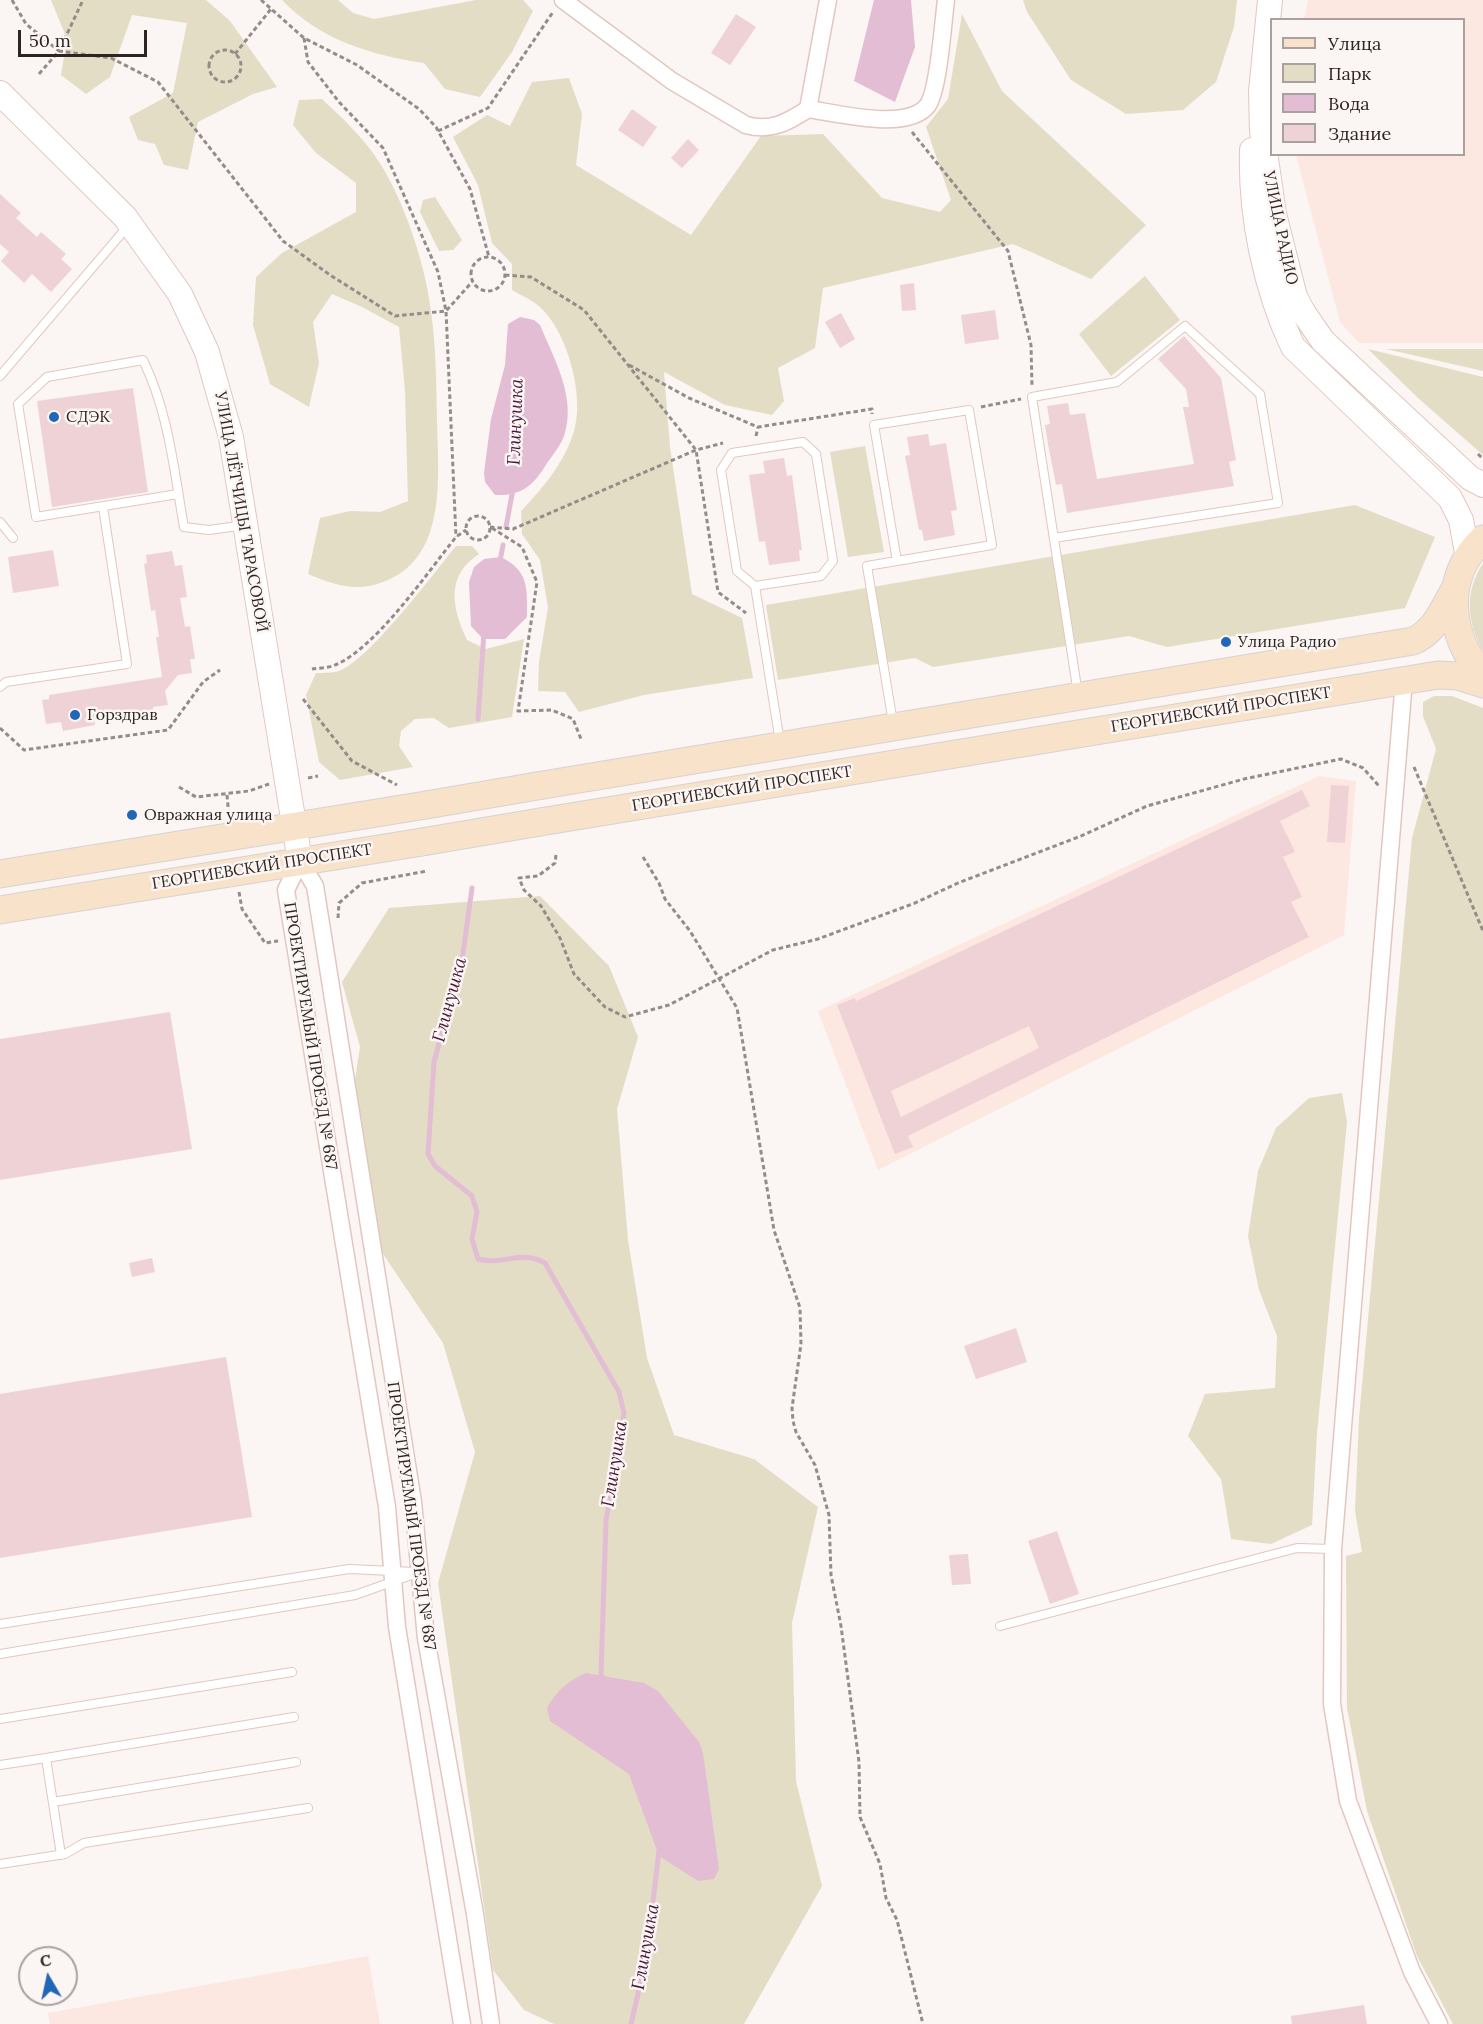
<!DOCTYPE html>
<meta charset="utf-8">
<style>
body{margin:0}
#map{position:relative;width:1483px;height:2024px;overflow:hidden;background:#fbf5f3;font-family:Lora,serif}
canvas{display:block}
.legend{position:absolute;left:1270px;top:18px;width:195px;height:138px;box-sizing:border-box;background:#fbf5f3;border:2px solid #a9a19f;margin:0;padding:8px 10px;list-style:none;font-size:18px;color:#2e2421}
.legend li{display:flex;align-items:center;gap:12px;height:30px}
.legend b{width:30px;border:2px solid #a9a19f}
.north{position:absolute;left:18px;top:1946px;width:60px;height:60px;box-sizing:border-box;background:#fbf5f3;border:2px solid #a9a19f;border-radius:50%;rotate:351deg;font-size:16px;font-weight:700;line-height:24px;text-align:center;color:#2e2421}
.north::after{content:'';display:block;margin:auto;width:21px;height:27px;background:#2167b7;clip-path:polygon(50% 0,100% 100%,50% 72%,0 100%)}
.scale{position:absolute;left:18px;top:30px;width:129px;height:27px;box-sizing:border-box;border:3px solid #2e2421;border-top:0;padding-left:8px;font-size:18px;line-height:21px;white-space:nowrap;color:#2e2421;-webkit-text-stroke:4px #fbf5f3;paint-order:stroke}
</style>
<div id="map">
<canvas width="1483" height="2024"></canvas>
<ul class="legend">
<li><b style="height:8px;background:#f9e2ca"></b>Улица</li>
<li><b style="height:16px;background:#e3ddc5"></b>Парк</li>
<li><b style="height:16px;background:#e3bdd4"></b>Вода</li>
<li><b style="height:16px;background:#efd2d6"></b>Здание</li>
</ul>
<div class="north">С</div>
<div class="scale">50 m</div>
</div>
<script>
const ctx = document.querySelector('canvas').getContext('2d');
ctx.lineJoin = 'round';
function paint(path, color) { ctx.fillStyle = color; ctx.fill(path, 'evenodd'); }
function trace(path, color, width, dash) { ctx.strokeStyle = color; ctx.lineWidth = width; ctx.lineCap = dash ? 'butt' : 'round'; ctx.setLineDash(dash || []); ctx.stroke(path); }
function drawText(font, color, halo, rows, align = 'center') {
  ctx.font = font + ' Lora,serif'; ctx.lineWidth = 5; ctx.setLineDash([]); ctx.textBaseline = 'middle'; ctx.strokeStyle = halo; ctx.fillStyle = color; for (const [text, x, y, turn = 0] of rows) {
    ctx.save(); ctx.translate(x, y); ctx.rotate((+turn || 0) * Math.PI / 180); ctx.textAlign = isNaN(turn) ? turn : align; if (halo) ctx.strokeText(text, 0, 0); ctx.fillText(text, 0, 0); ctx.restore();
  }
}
paint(new Path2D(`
 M1308 0H1483V343H1359L1340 322 1296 155 1464 154V20L1304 19Z
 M1319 776 1356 781 1344 935 878 1170 818 1011Z
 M368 1956 380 2024H50L48 2013Z`), '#fde8e1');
paint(new Path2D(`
 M51 0H206L230 21 277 87 253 94 198 122 188 170 164 165 155 144 138 140 129 117 173 93 187 23 132 15 110 77 86 94 61 75 67 39Z
 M282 0H338L353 13 374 19 476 0H523L533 11 512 52 480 97 445 89 424 63C371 55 320 40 282 0Z
 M1023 0H1237L1234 27 1216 82 1183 110 1126 114 1071 80 1027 12Z
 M962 14 1002 91 1146 225 1091 279 1013 244 823 288 815 348 778 368 784 401 772 415 725 405 664 372 670 447 692 594 742 618 753 678 644 695 579 712 565 692 538 691 539 662 548 607 540 560 522 534 521 511C543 488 565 462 574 431 585 396 567 331 540 307 532 300 521 295 512 290V264L492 243 478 185 453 137 487 115 510 126 532 82 569 78 582 114 576 165 691 235 761 136 823 134 882 198 940 212 951 200 926 127 948 99Z
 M322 99C341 117 362 136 377 159 390 177 405 211 412 233 435 298 436 352 437 420 438 472 447 549 394 577 362 594 339 587 308 574L320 518 350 511 380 512 408 501 405 391 399 327 362 307 332 294 313 322 319 363 309 407 270 384 253 325 256 277 282 253 356 212V183L316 153 293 125 299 100Z
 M435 197 462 240 453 250 439 251 420 212 423 200Z
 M1145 276 1180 320 1111 376 1079 334Z
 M1368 349 1483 377V455L1418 398Z
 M1386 349H1483V371Z
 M865 446 884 552 848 557 830 452Z
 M1355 505 1435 537 1405 608 1167 647 1129 636 933 667 915 658 778 680 766 605Z
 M456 546H472L479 554C445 576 452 608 467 640L486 649 524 639 512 717 449 728 434 718 415 719 401 731 399 746 413 767 340 780 319 762 306 695 316 673C323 673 332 673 339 671 369 660 434 573 456 546Z
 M1483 563V651C1467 623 1464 592 1483 563Z
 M1434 696H1452L1483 708V2024H1453L1417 1956 1367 1811 1347 1708 1346 1556 1362 1552 1355 1511 1359 1418 1412 838 1436 749 1423 716V702Z
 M540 896 609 966 638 1037 617 1109 628 1240 647 1358 674 1435 754 1459 818 1507 792 1623 796 1781 822 1886 744 2024H554L524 2010 493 1970 438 1583 475 1452 443 1343 379 1248 353 1093 360 1047 342 982 389 908Z
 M1342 1093 1347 1122 1317 1433 1312 1525 1271 1544 1231 1539 1221 1479 1188 1436 1205 1394 1275 1388 1277 1336 1259 1290 1248 1236 1258 1171 1276 1128 1309 1098Z`), '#e3ddc5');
paint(new Path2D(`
 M874 0H911L915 47 895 102 854 81Z
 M520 317 534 320 540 325C554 359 577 398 564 436 560 447 550 458 544 468 531 488 519 496 495 495L485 482 484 473 491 419 505 365 508 324Z
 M501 557C529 571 527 588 527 617L505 639H483L471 626 469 582 474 567 484 559Z
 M586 1673 644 1683 658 1691 699 1742 703 1753 719 1869 714 1879 698 1881 659 1856 629 1774 550 1721 547 1708C556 1691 569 1680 586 1673Z`), '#e3bdd4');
trace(new Path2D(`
 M506 527 513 489
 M500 561 503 545
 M478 719 484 632
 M472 888 462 961 434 1062 428 1154 435 1166 472 1196 477 1212 472 1239 478 1259C505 1266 518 1249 545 1263L619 1392 624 1413 606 1521 601 1674 604 1680
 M631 2024 646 1960 659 1851`), '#e3bdd4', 5);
paint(new Path2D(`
 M736 14 756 27 730 65 711 53Z
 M632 109 657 127 643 147 618 130Z
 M688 139 699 150 682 168 671 158Z
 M0 194 21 213 16 218 37 237 41 232 66 254 61 259 72 269 51 292 32 274 24 283 1 261 9 252 0 244Z
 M914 283 916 310 902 311 900 285Z
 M995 310 999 339 965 344 961 315Z
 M841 313 855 339 840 348 825 322Z
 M1184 336 1221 378 1236 460 1229 462 1234 486 1067 513 1062 484 1056 485 1048 444 1045 425 1050 424 1047 406 1068 403 1070 415 1085 413 1097 479 1194 464 1183 407H1189L1186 389 1158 359Z
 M133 388 148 492 52 507 37 401Z
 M928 434 930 446 946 443 957 510 951 511 955 535 924 541 922 530H919L905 456 910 455 907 437Z
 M784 458 787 476 792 475 802 550H799L800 561 769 565 765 541 759 542 749 475 765 473 763 461Z
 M53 550 59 586 13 593 8 557Z
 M172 551 175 566 182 565 187 597 180 598 185 627 190 626 195 659H190L192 673 178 675 165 691 168 705 153 707 154 713 124 718 123 712 94 716 95 725 63 731 61 722 46 724 42 700 49 699V695L162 677 156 637H159L155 610 151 611 144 564 147 563 146 555Z
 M1331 785 1349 786 1345 843 1327 842Z
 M1302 790 1310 806 1280 821 1295 852 1283 857 1302 897 1291 902 1309 937 908 1136 913 1147 895 1154 837 1005 855 998 856 1001ZM1029 1026 1039 1048 901 1117 891 1091Z
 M170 1012 192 1149 0 1180V1039Z
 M152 1258 155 1272 132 1277 129 1263Z
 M1016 1328 1027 1362 976 1379 964 1346Z
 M226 1357 252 1517 0 1558V1394Z
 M1057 1531 1079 1594 1050 1604 1028 1541Z
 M968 1554 971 1584 952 1585 949 1555Z
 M1364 2005 1367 2024H1292L1291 2016Z`), '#efd2d6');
const service = new Path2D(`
 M0 376 128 226
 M178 494 36 517 18 404 47 377 143 360C169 413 174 471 184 527L209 530 245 525
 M0 522 13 538
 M1054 538 1278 503 1260 394 1185 326 1117 382 1032 397 1078 694
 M755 586 821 576 833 561 816 454 803 442 732 453 721 470 737 571 755 586 780 742
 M0 687 6 682 127 664 103 507
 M893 723 867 566 992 545 969 410 874 425 897 561
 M0 1624 349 1569 414 1572
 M1000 1626 1297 1548 1333 1549
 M0 1654 355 1595 420 1572
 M0 1719 292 1672
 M46 1758 294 1717
 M0 1765 46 1758 61 1855
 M53 1802 296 1762
 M0 1864 65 1854 84 1843 308 1808`);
const minor = new Path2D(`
 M563 0 672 81 746 125C771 132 788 122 808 109L828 0
 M808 109C837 113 908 132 928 105 939 88 943 22 946 0
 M1404 680 1333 1549 1332 1704 1348 1801 1412 1972 1439 2024
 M300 861 315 886 413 1502 426 1638 475 1914 491 2024
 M300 861 286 890 387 1507 397 1627 462 2024`);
const secondary = new Path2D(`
 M1270 0 1261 92 1262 131 1274 214 1295 297 1303 312 1323 341 1470 478 1483 485
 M0 93 125 217 180 294 207 352 231 437 300 861
 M1252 150C1250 215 1265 288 1293 347L1450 498 1461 520 1468 558`);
const primary = new Path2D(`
 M1483 539C1442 576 1448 638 1483 675
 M543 785 1413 641C1436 631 1443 609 1455 589
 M540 822 1438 675 1458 676 1483 684
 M0 874 426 805
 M0 910 422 842`);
trace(service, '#e2c7bf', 10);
trace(minor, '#e2c7bf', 19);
trace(secondary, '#e2c7bf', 26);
trace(primary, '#d5d3d3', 29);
trace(new Path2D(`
 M12 0 26 24 59 51 83 0
 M261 0 304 38 357 65 419 109 436 127 470 189 489 257
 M304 38 308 62 339 102 383 148 438 272 446 311 456 537
 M209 66a16 16 0 1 1 32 0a16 16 0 1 1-32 0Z
 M235 54 271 9
 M39 74 59 51 111 58 158 82 283 241 330 275 395 316 446 311 472 282
 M438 131 488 108 553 12
 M912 132 1008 251 1031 345 1032 386
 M471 274a17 17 0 1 1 34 0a17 17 0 1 1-34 0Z
 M505 275 531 277 584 310 696 450 718 592 746 613
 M629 365 689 398 758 427 872 409V414
 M981 407 1021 399
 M756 436 758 427
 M1478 454 1483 459
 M466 528a12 12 0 1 1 24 0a12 12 0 1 1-24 0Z
 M490 527 513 529 696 450 723 443
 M492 528 522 547 537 582 518 711 552 710 573 719 581 739
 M312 669C319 668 329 668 335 665 376 648 427 573 456 537L466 530
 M303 699 352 761 397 785
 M0 728 24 750 168 730 203 682 220 670
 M1414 767 1483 931
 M308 778 318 776
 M179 787 196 797 249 791 269 784
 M227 795 229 817
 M556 855 555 863 538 876 519 878 524 890 541 906 560 938 574 974 605 1007 625 1017 669 1005 773 950 818 939 915 903 958 883 1081 836 1147 806 1244 779 1341 759 1363 768 1379 786
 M643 857 659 883 665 899 690 931 737 1008 774 1230 800 1308 801 1344 792 1408 793 1421 796 1432 815 1465 829 1515 831 1575 841 1626 859 1762 860 1817 880 1864 886 1898 897 1920 923 2024
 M239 892 242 909 265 943 278 941
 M338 918 339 903 362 883 427 871`), '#948c89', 3, [4.5, 3]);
trace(service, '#fff', 8);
trace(minor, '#fff', 16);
trace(secondary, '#fff', 24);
trace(primary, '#f9e2ca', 27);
const primaryBridge = new Path2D(`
 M426 805 543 785
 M422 842 540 822`);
trace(primaryBridge, '#d5d3d3', 29, []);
trace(primaryBridge, '#f9e2ca', 27);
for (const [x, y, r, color] of [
 [54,417,6,"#2167b7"],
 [1226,642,6,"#2167b7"],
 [75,715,6,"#2167b7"],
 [132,815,6,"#2167b7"]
]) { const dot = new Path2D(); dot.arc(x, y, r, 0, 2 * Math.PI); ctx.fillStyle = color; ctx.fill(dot); trace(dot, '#fbf5f3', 2); }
drawText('16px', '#2e2421', '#fbf5f3', [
 ["УЛИЦА РАДИО",1280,228,78],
 ["УЛИЦА ЛЁТЧИЦЫ ТАРАСОВОЙ",241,512,80],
 ["ГЕОРГИЕВСКИЙ ПРОСПЕКТ",1221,710,-9],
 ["ГЕОРГИЕВСКИЙ ПРОСПЕКТ",742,789,-9],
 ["ГЕОРГИЕВСКИЙ ПРОСПЕКТ",262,867,-9],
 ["ПРОЕКТИРУЕМЫЙ ПРОЕЗД № 687",310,1036,81],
 ["ПРОЕКТИРУЕМЫЙ ПРОЕЗД № 687",411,1516,82]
]);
drawText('16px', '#2e2421', '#fbf5f3', [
 ["СДЭК",66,417],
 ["Улица Радио",1238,642],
 ["Горздрав",87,715],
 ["Овражная улица",144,815]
], 'left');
drawText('italic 18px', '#461838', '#fbf5f3', [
 ["Глинушка",516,422,-88],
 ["Глинушка",450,1000,-75],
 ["Глинушка",615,1464,-81],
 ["Глинушка",646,1947,-80]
]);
</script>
